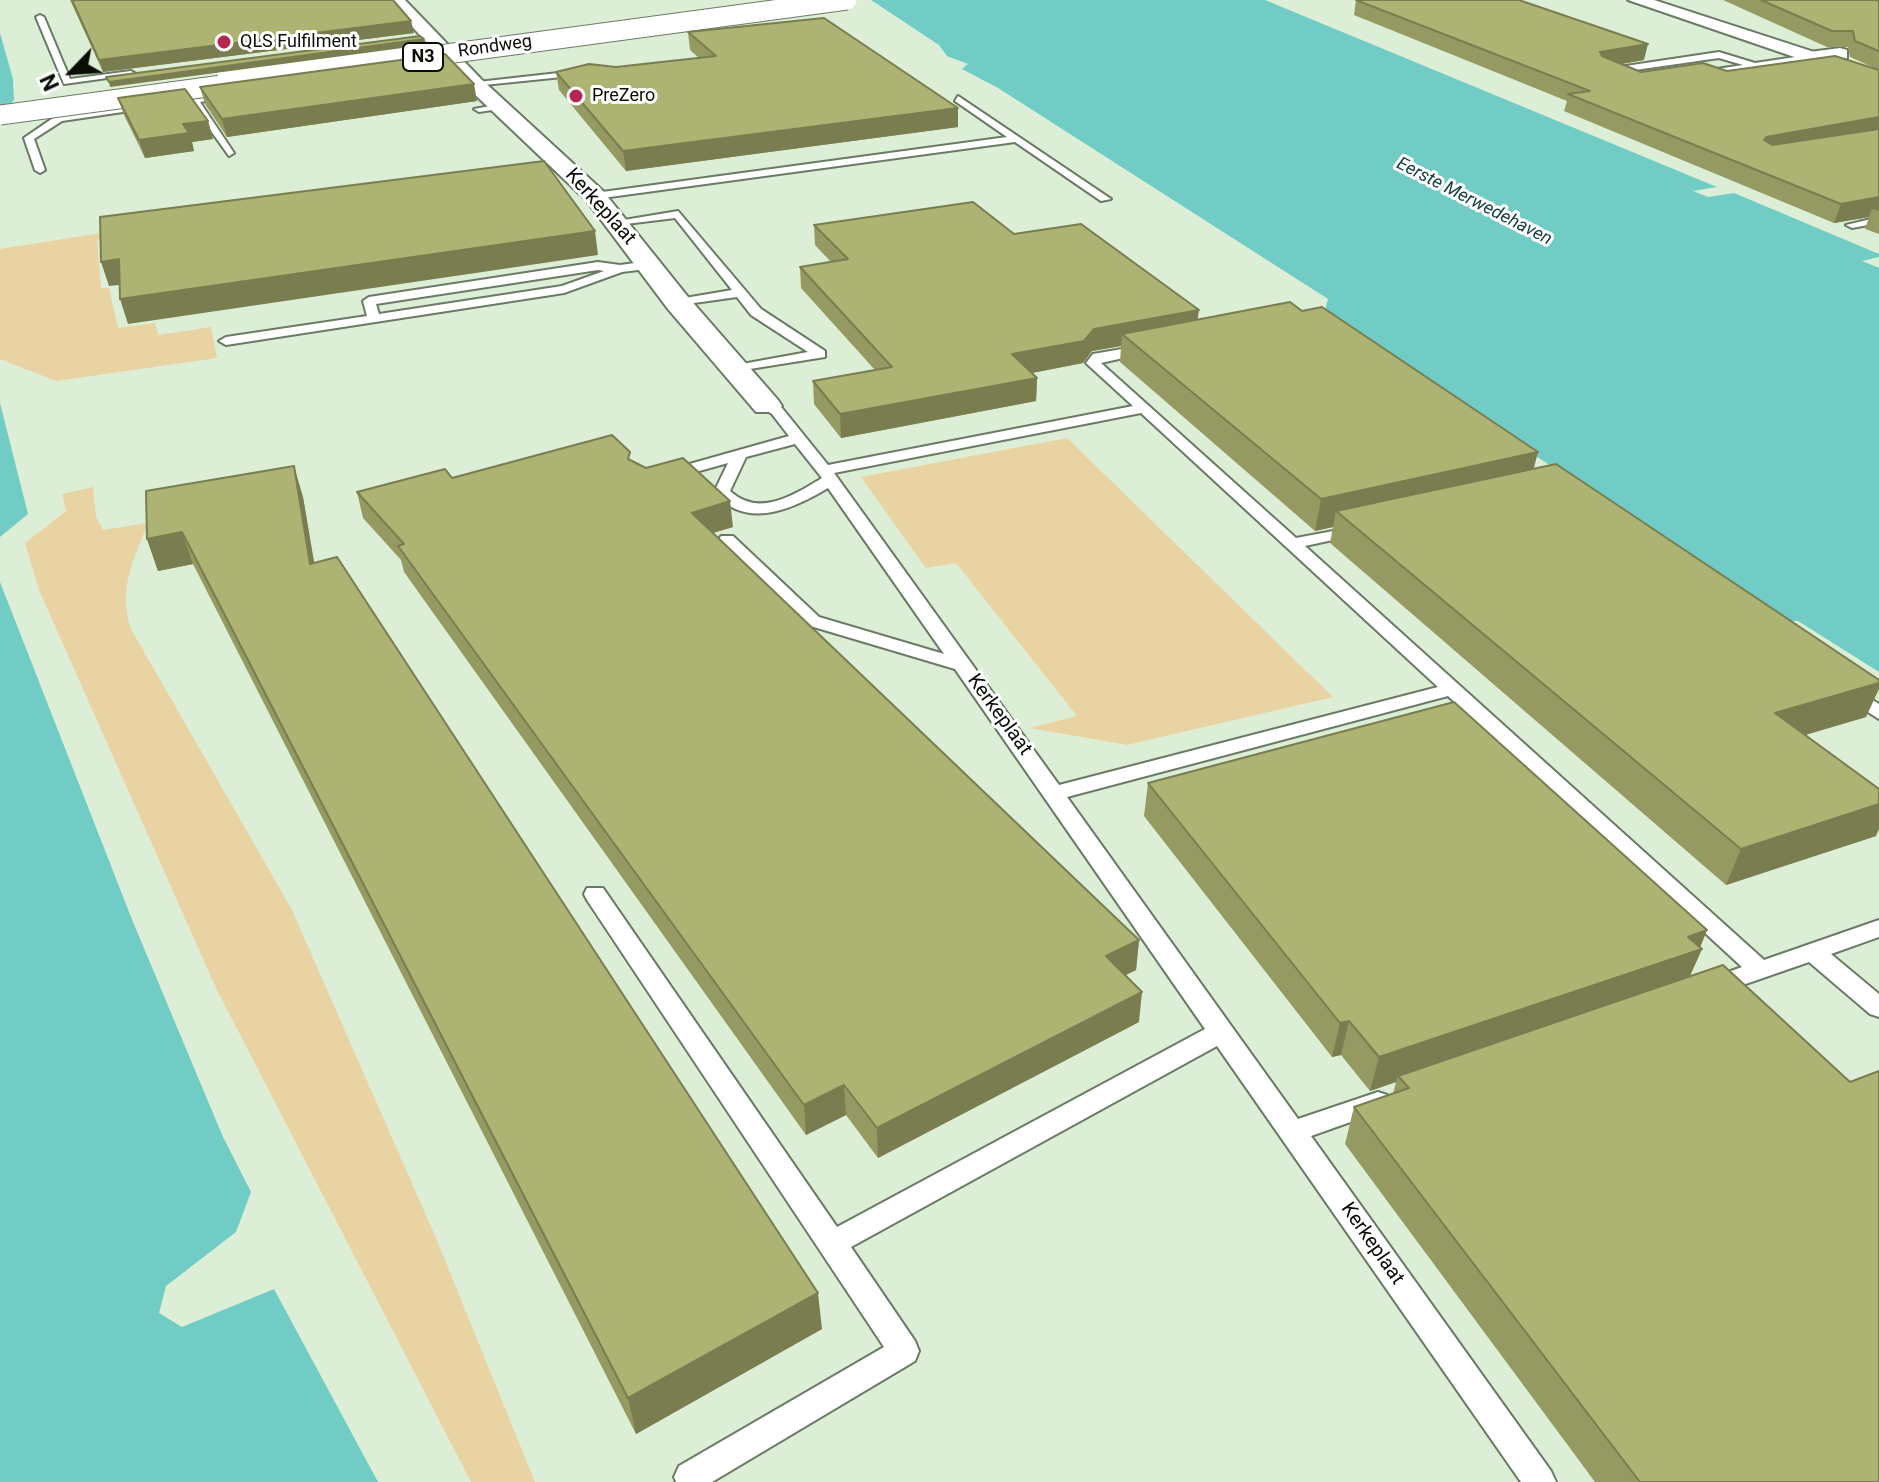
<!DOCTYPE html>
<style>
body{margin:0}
#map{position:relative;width:1879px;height:1482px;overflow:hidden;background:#dcefd6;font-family:Roboto,sans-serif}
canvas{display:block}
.north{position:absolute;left:32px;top:32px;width:80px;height:80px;-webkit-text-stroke:6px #fff;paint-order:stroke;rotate:245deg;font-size:22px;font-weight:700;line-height:32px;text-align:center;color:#090f07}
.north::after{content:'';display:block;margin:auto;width:28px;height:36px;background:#090f07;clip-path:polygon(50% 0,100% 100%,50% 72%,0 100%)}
</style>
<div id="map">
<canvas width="1879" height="1482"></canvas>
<div class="north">N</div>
</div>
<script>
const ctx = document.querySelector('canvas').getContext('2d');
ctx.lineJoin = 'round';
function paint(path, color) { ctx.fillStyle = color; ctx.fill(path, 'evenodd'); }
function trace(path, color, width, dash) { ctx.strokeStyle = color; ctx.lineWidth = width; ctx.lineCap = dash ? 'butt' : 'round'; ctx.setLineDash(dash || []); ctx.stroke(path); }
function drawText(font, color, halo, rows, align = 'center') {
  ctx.font = font + ' Roboto,sans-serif'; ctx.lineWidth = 6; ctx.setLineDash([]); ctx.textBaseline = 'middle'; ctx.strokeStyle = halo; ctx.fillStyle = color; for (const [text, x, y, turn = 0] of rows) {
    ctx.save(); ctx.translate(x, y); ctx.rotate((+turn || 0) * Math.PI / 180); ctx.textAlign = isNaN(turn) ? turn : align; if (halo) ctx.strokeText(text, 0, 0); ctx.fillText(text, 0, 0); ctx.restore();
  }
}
paint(new Path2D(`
 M183 220 185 226 97 240 101 288H109L118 328 155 323 158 335 211 327 217 358 56 381 0 359V249Z
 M1067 438 1333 697 1127 745 1030 728 1077 716 956 563 926 568 861 477Z
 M93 487 96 516 103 530 148 523C133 561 118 589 131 629L292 910 436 1238 535 1482H471L216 988 39 590 25 543 66 511 62 494Z`), '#e9d3a2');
paint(new Path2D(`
 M871 0H1265L1717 187 1693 191 1708 197 1734 193 1879 254V257L1862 261 1879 268V672L1798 621H1786L1328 319 1324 314 1328 299 998 88 962 69 968 64 947 56 939 45Z
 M0 33 13 79 14 100 0 115Z
 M0 403 28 514 0 537Z
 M0 582 133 922 223 1137 251 1192 236 1232 166 1286 159 1313 182 1327 274 1289 378 1482H0Z`), '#71ccc6');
const service = new Path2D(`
 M40 15 44 17 70 79 131 71 136 74 64 84 36 17Z
 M1719 52 1755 63 1802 56 1806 59 1700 77 1697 72 1743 65 1719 58 1607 74 1599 70Z
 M585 70 582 75 474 86 469 83Z
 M234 93V97L200 102 234 153 229 156 189 100Z
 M958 96 1111 199 1101 201 1015 142 595 199 589 196 595 193 1007 137 955 101Z
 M147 103 150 108 62 121 34 139 45 170 40 173 35 170 24 138 56 116Z
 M501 104 498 109 479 112 474 109Z
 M678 211 761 309 825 351V357L731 372V366L808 352 751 315 737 297 673 306V300L732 290 675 218 618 225 612 222Z
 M1879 217V223L1852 228 1846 225Z
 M650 261 654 262V268L622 272 564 293 226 345 219 341 226 337 367 316 363 301 369 297 598 262 620 265ZM598 270 604 271 562 286 379 314 376 304Z
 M1145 345 1150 346V352L1101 363 1296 538 1365 525V533L1305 546 1764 960 1879 920V937L1831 954 1879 994V1017L1870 1014 1809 962 1711 996 1703 993 1699 987 1703 981 1742 967 1448 696 1067 797 1298 1119 1378 1092 1387 1095 1391 1102 1387 1109 1311 1136 1551 1471 1556 1482H1521L1217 1046 851 1247 915 1341 919 1351 915 1361 712 1482H676L674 1477 679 1466 884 1347 587 900 584 894 587 888H603L837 1227 1205 1029 955 669 807 625 719 540 721 536H733L819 617 944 654 828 488C793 509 745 531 714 492L728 463 667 480 659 475 661 472 789 436 772 414 760 406 767 402 782 408 828 465 1133 406 1086 363 1093 354ZM1141 413 1438 687 1059 785 834 473ZM795 444 822 478C794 495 759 518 730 491L746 457Z
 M1848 685 1879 704V719L1841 695 1838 691 1841 687Z`);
const minor = new Path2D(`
 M388 0H405L481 79 603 191 688 297 778 400 782 406 778 412H756L668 309 587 201 467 87Z
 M1840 48 1847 50V58L1802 65 1793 59 1802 53Z`);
const secondary = new Path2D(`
 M1628 0H1654L1879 73V86Z`);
trace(service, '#6a7b65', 4);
trace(minor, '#6a7b65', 4);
trace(secondary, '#6a7b65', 4);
paint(service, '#fff');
paint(minor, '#fff');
paint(secondary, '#fff');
const primaryBridge = new Path2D(`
 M387 62 847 0
 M227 77 417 52
 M0 115 259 80`);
trace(primaryBridge, '#6a7b65', 21, []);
trace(primaryBridge, '#fff', 19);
paint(new Path2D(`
 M70 0H393L411 21 414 33 103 72Z
 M1356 0 1644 60 1622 64 1641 72 1879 70V234L1865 229 1869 217 1834 223 1564 111 1567 101 1354 15Z
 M1723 0H1879V70L1850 57 1848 47H1827Z
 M688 32 958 127 626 171 559 90 556 72 616 67 699 58 690 50Z
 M200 87 477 101 227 137 205 104Z
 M118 98 208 121 213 139 192 142 194 151 145 158 124 115Z
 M814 225 1014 234 1198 320 1534 469 1866 717 1805 735 1876 836 1726 885 1330 543 1333 527 1315 531 1120 362 1121 346 1092 351 1083 363 1032 373 1037 378 1036 401 841 438 814 404 813 381 875 370 801 288 800 267 831 262 815 245Z
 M631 461 733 527 713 533 1139 940 1136 970 1125 975 1139 1022 878 1158 846 1115 806 1135 404 572 401 560 363 518 357 492 452 478Z
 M303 497 314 563 822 1329 636 1434 193 564 158 571 147 539Z
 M1148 783 1707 930 1700 947 1702 949 1690 976 1879 1482H1595L1345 1144 1354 1107 1393 1094 1396 1082 1370 1091 1341 1055 1332 1057 1144 816Z`), '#959a62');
paint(new Path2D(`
 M411 21 414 33 103 72 99 60Z
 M424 39 425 45 110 87 109 82Z
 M1648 44 1644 60 1596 68 1600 52Z
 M474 84 477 101 227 137 222 119Z
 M958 108V127L626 171 623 151Z
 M1879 117V133L1760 155 1764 140 1766 137Z
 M208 121 213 139 192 142 194 151 145 158 139 140 183 124Z
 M1879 197V211L1872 209 1869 217 1834 223 1841 204Z
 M595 231 598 255 128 324 120 299Z
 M119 259 127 284 109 286 101 262Z
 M1199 310 1196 332 1122 334 1121 346 1092 351 1083 363 1011 377 1012 354 1094 329Z
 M1037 378 1036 401 841 438 840 414Z
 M1538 452 1530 483 1336 511 1333 527 1315 531 1321 499Z
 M294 466 303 497 320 597 310 564Z
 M730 501 733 527 695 538 692 513Z
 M182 532 193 564 158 571 147 539Z
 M1879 683V689L1866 717 1761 748 1775 713Z
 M1879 804V829L1876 836 1726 885 1741 849Z
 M1707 930 1699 950 1702 949 1687 982 1398 1076 1396 1082 1370 1091 1379 1057Z
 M1139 940 1136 970 1104 986 1106 956Z
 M1142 992 1139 1022 878 1158 877 1128Z
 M1349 1021 1341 1055 1332 1057 1340 1023Z
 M844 1085 846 1115 806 1135 804 1105Z
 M818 1293 822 1329 636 1434 628 1398Z`), '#797d50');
const building = new Path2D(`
 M72 0H393L411 21 99 60Z
 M1356 0H1519L1648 44 1600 52 1602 56 1641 72 1703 63 1727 71 1835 56 1879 70V117L1766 137 1764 140 1772 145 1879 129V197L1841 204 1568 94 1590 91Z
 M1761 0H1876L1879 1V51L1855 41 1853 31H1832Z
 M824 18 958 108 623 151 556 72 589 64 616 67 716 56 688 32Z
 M420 36 424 39 109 82 106 77Z
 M445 54 474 84 222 119 200 87Z
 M185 89 208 121 183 124 189 133 139 140 118 98Z
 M544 161 595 231 120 299 119 259 101 262 100 217Z
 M973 202 1014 234 1081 224 1199 310 1094 329 1084 341 1012 354 1037 378 840 414 813 381 892 367 800 267 848 259 814 225Z
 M1290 302 1302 311 1322 307 1538 452 1321 499 1122 334Z
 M612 435 630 452 628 459 646 468 683 458 730 501 692 513 1139 940 1106 956 1142 992 877 1128 844 1085 804 1105 398 546 404 544 357 492 445 469 452 478Z
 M1556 464 1879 680V683L1775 713 1879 789V804L1741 849 1336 511Z
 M294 466 310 564 337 557 818 1293 628 1398 182 532 147 539 146 491Z
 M1454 702 1707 930 1688 937 1702 949 1379 1057 1349 1021 1340 1023 1148 783Z
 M1723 965 1850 1082 1879 1071V1482H1640L1354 1107 1409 1088 1398 1076Z`);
paint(building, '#adb372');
trace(building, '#797d50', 2);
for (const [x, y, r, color] of [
 [224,42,8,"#b52552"],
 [576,96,8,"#b52552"]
]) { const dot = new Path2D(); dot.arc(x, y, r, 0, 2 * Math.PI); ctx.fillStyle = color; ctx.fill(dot); trace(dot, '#fff', 3); }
drawText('18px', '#090f07', '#fff', [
 ["QLS Fulfilment",240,42],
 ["PreZero",592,96]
], 'left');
drawText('18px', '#090f07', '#fff', [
 ["Rondweg",495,47,-8]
]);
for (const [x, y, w] of [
 [423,57,40]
]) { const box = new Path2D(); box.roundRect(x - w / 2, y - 14, w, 28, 6); ctx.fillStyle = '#fff'; ctx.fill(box); trace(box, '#090f07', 2); }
drawText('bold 18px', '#090f07', null, [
 ["N3",423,57]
]);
drawText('italic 18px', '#16403e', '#fff', [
 ["Eerste Merwedehaven",1474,202,27]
]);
drawText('20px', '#090f07', '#fff', [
 ["Kerkeplaat",600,207,48],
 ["Kerkeplaat",999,715,54],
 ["Kerkeplaat",1372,1244,55]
]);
</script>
